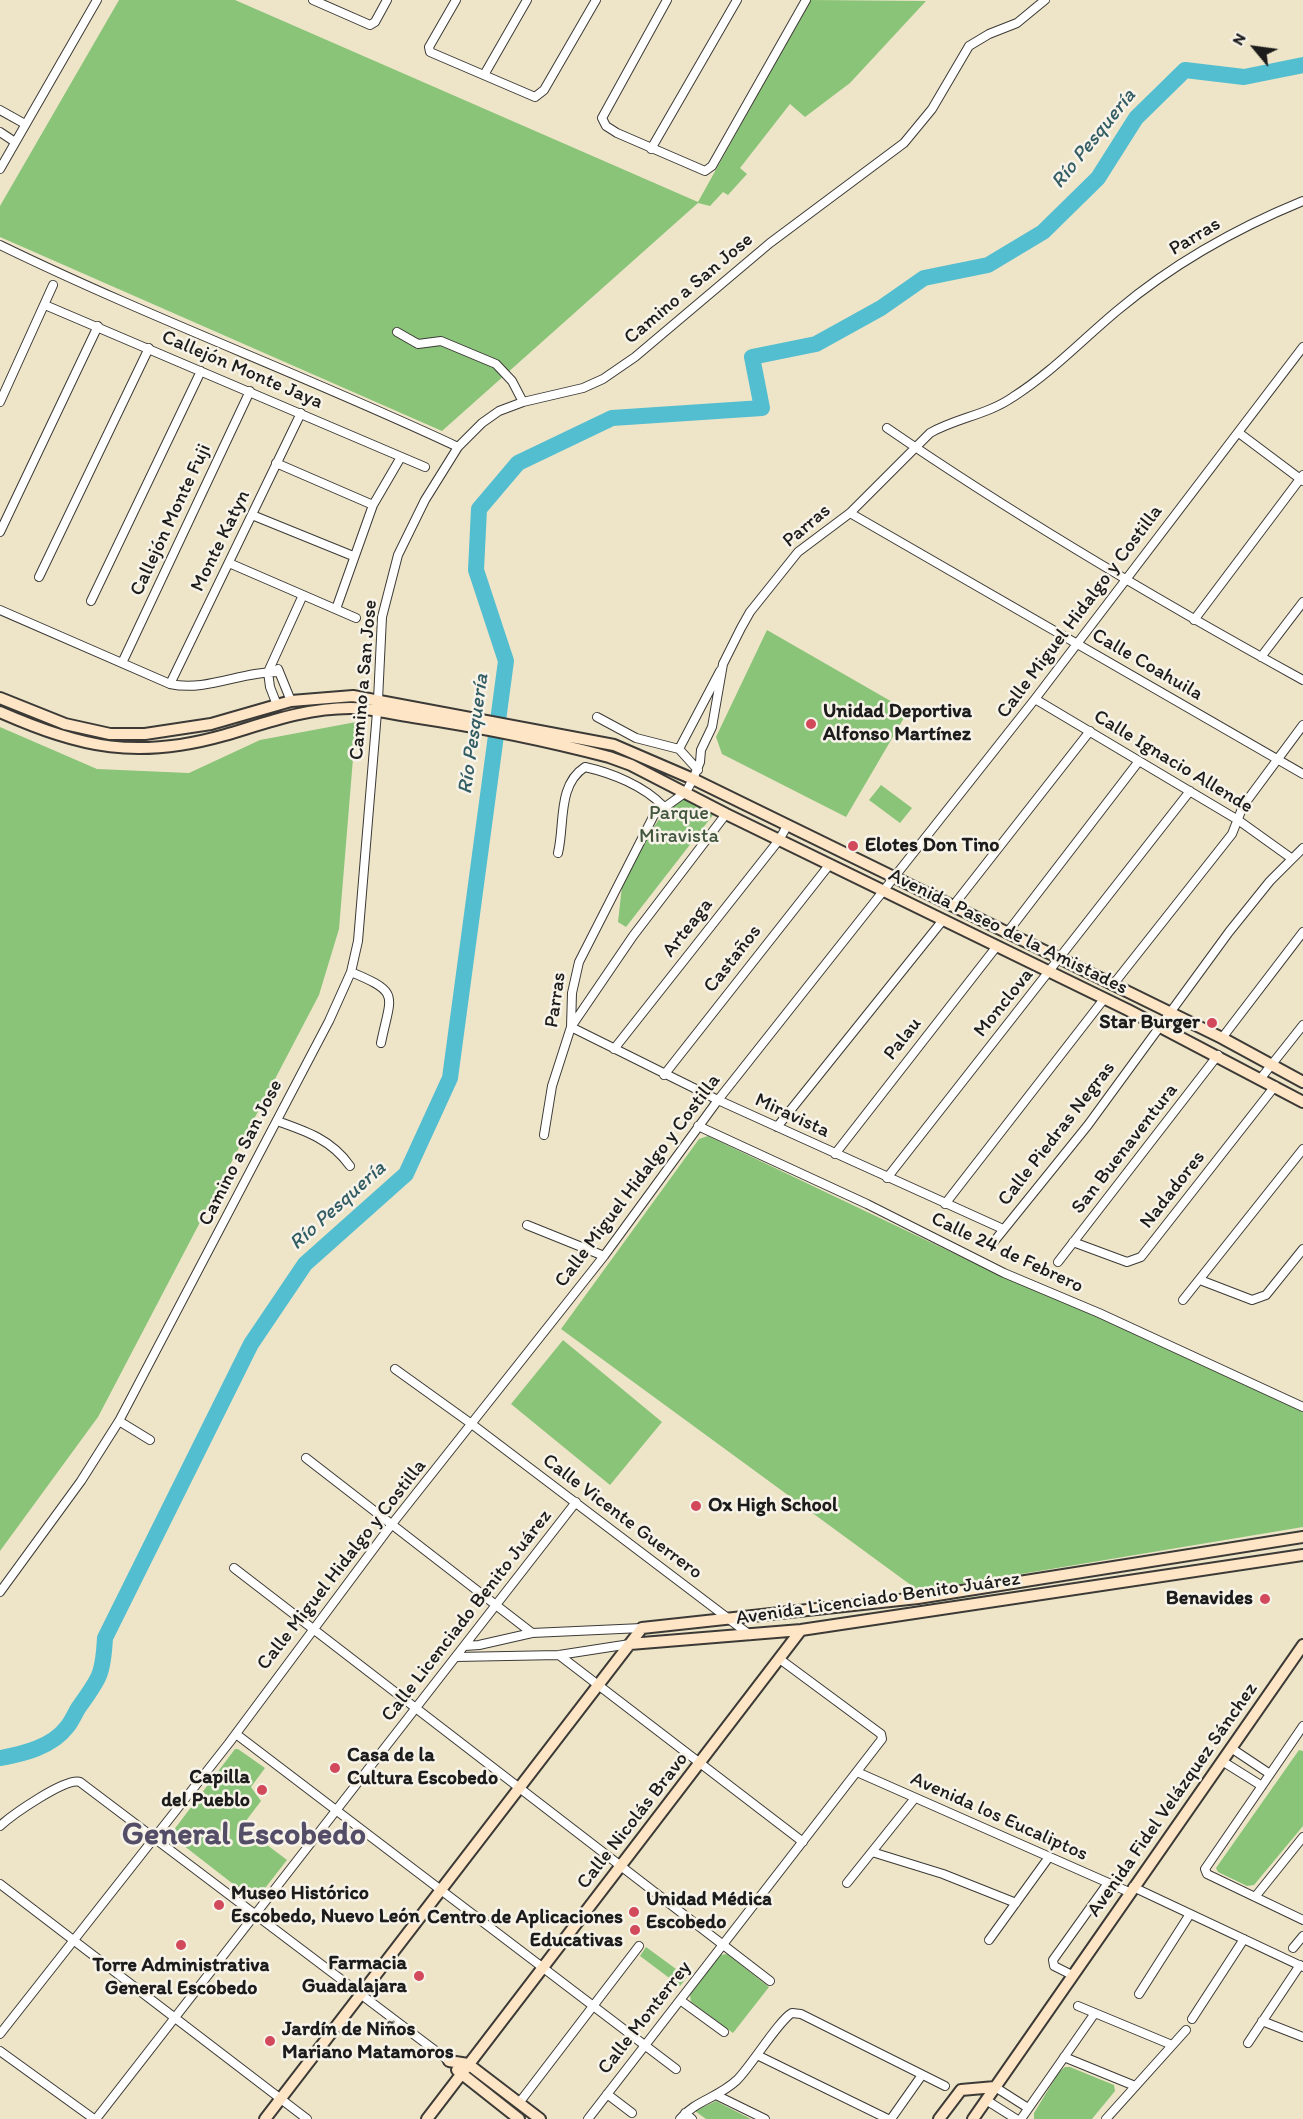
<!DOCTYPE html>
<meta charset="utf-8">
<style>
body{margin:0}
#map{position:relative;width:1303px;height:2119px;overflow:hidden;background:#eee5c9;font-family:Itim,sans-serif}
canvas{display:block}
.north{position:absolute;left:1225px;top:18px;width:60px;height:60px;-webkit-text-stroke:4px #f7f3e8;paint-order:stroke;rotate:299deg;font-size:16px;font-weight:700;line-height:24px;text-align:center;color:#1c1c1c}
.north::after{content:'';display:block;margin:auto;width:21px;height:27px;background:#1c1c1c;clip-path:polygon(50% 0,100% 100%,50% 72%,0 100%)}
</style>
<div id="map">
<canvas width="1303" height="2119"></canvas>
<div class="north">N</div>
</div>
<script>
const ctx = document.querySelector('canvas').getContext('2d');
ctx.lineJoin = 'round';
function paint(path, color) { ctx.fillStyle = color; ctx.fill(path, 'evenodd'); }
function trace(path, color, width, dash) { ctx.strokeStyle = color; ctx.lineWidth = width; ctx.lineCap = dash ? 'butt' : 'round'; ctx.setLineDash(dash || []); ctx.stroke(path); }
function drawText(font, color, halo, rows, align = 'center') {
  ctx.font = font + ' Itim,sans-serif'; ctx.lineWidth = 5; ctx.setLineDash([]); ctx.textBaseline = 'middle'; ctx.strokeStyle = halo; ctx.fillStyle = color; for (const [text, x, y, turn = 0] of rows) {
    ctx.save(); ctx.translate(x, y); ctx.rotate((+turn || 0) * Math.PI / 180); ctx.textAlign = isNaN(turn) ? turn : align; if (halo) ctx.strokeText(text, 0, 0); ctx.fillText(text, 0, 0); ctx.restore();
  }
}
paint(new Path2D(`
 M119 0H235L698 202 810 0 926 1 850 83 805 117 790 104 740 168 747 174 728 195 723 192 710 206 698 203 442 431 0 237V206Z
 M767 630 908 711 846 817 722 754 716 737Z
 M356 722 339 929 319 995 98 1417 0 1551V727L97 769 189 773 260 740Z
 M881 785 912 808 900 823 869 800Z
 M675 795 713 815 626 927 618 922 622 886 642 845Z
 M708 1136 995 1273 1098 1316 1303 1412V1527L919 1591 561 1329 699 1139Z
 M563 1340 662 1422 610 1485 511 1404Z
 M235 1749H238L265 1768 251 1787 261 1801 242 1826 287 1860 255 1901 170 1835Z
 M1299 1750 1303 1751V1826L1254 1885 1247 1886 1218 1872 1216 1868Z
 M646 1947 687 1977 680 1986 640 1956Z
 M727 1954 769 1987 733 2033 691 2002 690 1995 720 1955Z
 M1065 2067H1070L1114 2085 1115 2091 1092 2119H1034V2113L1059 2072Z
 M716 2101 751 2119H706L695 2111Z`), '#8ac479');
trace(new Path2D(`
 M0 1758C23 1754 52 1747 67 1727 72 1721 75 1713 79 1707 100 1678 103 1674 105 1638L251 1344 305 1264 406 1174 450 1078 506 661 476 570 479 509 518 463 612 418 762 408 752 357 816 344 881 308 924 278 988 265 1043 232 1098 178 1136 118 1185 70 1244 77 1303 65`), '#53becf', 16);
const street = new Path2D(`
 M313 0 370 25 375 22 387 0
 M456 0 429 47 430 52 535 97 544 90 596 0
 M667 0 602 118 606 126 617 133 705 171 712 166 806 0
 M484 75 527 0
 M0 110 25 124
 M0 132 15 142
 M651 149 737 0
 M0 169 97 0
 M0 245C150 318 307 376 458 447
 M45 305 425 467
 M397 332 418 344 441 341 496 364 512 381 523 402
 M0 402 53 285
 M887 428C1021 520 1161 602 1303 680
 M1239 433 1303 481
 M276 463 373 505
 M850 513 1303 774
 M252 515 353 556
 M0 532 98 326
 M229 563 356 618
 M39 577 149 348
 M91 601 201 371
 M336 609 373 505 401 457
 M0 610 170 684C207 692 242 671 279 672
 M1194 620 1303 475
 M1261 657 1303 602
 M122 663 250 391
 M278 669 291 701
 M170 684 301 413
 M1035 699 1238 820 1291 858
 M277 705 270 687 268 672 303 595
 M597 717 636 738 679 749 698 770
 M679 749 720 671
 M726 814 633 936 571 1027 718 1100 1003 1229
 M558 853C565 824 557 785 585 767 612 773 644 786 663 806
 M953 906 1090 731
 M1007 933 1139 761
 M351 972C401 993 391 994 381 1043
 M1112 986 1232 834 1243 806 1303 725
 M1222 1038 1303 932
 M614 1049 779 840 787 826
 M664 1075 830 864
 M1261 1078 1303 1025
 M277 1121C306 1131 332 1140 350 1166
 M698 1126 867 1204 1004 1273 1099 1313 1303 1407
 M777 1127 943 920
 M544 1135 552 1086 571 1027 572 993 579 962 654 815 686 792 693 779 700 762 701 750 712 727 723 664 741 628 750 612 798 552 850 513 930 433C956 418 987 415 1013 397 1051 373 1083 339 1118 310 1173 264 1237 228 1303 201
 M835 1154 997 946
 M887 1178 1190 791
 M945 1204 1104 999
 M527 1225 604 1256
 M1073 1242 1127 1262 1141 1257 1275 1086
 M992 1244 1088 1125 1229 932 1270 881 1303 848
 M1058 1262 1218 1055
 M1200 1280 1252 1300 1266 1295 1303 1249
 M1183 1300 1303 1149
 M395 1369 473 1425 750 1635
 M119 1421 150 1440
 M306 1458 532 1633
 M234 1568 770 1981
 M0 1592 81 1481 119 1421 329 1021 351 972 358 941 378 700 382 617 398 555 425 500 458 447 482 423 499 411 523 402 583 388 603 379 635 357 770 243 904 143 932 109 969 46 989 34 1017 23 1045 0
 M465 1646 479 1645 532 1633 642 1628
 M559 1655 803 1842
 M456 1657 559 1655 630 1644
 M1303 1726 1205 1869 1207 1874 1303 1920
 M236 1734 676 2069
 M1231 1748 1270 1774
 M1222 1761 1262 1786
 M857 1772 1129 1892
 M0 1826C12 1815 66 1777 80 1782L449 2061
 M872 1852 943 1874 1016 1903
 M847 1883 915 1798
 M0 1884 307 2119
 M1133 1887 1303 1967
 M1255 1897 1303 1837
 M989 1940 1049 1857
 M1293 1948 1303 1936
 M1072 1975 1054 1966 1053 1960 1108 1883
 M1139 1994 1190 1914
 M680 2000 724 2032
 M1078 2006 1172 2045
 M1192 2019 1244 1939
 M1262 2021 1303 2037
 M0 2034 229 1743 392 1524 604 1256 718 1100 1035 699 1303 347
 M1248 2043 1300 1965
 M0 2051 94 2119
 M759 2056 888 2119
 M1064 2057 1135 2086
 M995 2087 1028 2108
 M607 2094 632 2113
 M718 2096 765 2119
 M986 2100 1016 2119
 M519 2103 639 1946
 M685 2113 692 2119
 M96 2119 576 1502
 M588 2119 882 1739 881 1734 781 1660
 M680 2119C696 2100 718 2098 737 2080 752 2065 779 2020 792 2013L801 2014 945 2086
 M891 2119 922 2075
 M1021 2119 1095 2013
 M1106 2119 1186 2030`);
const secondary = new Path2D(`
 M0 698 65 724 110 734H145L211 724 291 701 353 696 614 745 693 779 953 906 1222 1038 1303 1082
 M0 712C82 748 137 760 225 735 266 723 306 708 350 708 370 708 392 714 413 717 479 727 545 740 609 757L631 765 726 814 1128 1010 1303 1102
 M630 1644 801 1630 1303 1555
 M449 2061 468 2064 540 2119
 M457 2070 519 2119
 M265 2119 642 1628 918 1598 1303 1537
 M427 2119 801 1630
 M939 2119 961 2090 995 2087
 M973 2119 1303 1645`);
trace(street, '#3c3a36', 10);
trace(secondary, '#3c3a36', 14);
trace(street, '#fff', 8);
trace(secondary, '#fde5c5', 10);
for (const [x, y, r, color] of [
 [811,724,6,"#d1495b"],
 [853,846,6,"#d1495b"],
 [1212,1023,6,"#d1495b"],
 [696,1506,6,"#d1495b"],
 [1265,1599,6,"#d1495b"],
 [335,1768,6,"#d1495b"],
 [262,1790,6,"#d1495b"],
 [219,1905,6,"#d1495b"],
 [634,1912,6,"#d1495b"],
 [635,1930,6,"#d1495b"],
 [181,1945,6,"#d1495b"],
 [419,1976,6,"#d1495b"],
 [270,2041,6,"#d1495b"]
]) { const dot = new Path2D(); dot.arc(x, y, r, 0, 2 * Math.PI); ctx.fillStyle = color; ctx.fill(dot); trace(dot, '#f7f3e8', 2); }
drawText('20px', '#1c1c1c', '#f7f3e8', [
 ["Parras",1195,237,-31],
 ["Camino a San Jose",689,289,-40],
 ["Callejón Monte Jaya",242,370,23],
 ["Callejón Monte Fuji",171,520,-65],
 ["Parras",807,526,-40],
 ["Monte Katyn",221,541,-64],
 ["Calle Miguel Hidalgo y Costilla",1080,612,-53],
 ["Calle Coahuila",1147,665,30],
 ["Camino a San Jose",364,680,-85],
 ["Calle Ignacio Allende",1173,762,31],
 ["Arteaga",688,928,-52],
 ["Avenida Paseo de la Amistades",1008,932,26],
 ["Castaños",733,959,-52],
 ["Parras",556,1000,-82],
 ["Monclova",1004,1003,-51],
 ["Palau",903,1039,-52],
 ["Miravista",792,1116,25],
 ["Calle Piedras Negras",1057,1134,-52],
 ["San Buenaventura",1125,1149,-52],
 ["Camino a San Jose",241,1153,-63],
 ["Calle Miguel Hidalgo y Costilla",638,1181,-53],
 ["Nadadores",1173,1190,-52],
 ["Calle 24 de Febrero",1007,1253,25],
 ["Calle Vicente Guerrero",622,1517,37],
 ["Calle Miguel Hidalgo y Costilla",342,1565,-52],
 ["Avenida Licenciado Benito Juárez",878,1599,-8],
 ["Calle Licenciado Benito Juárez",467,1616,-52],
 ["Avenida Fidel Velázquez Sánchez",1173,1800,-55],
 ["Avenida los Eucaliptos",999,1817,24],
 ["Calle Nicolás Bravo",633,1821,-52],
 ["Calle Monterrey",645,2018,-52]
]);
drawText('bold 20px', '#1c1c1c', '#f7f3e8', [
 ["Unidad Deportiva",823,712],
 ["Alfonso Martínez",823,735],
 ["Elotes Don Tino",865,846],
 ["Star Burger",1200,1023,"right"],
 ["Ox High School",708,1506],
 ["Benavides",1253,1599,"right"],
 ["Casa de la",347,1756],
 ["Cultura Escobedo",347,1779],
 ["Capilla",250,1778,"right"],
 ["del Pueblo",250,1801,"right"],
 ["Museo Histórico",231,1894],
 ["Escobedo, Nuevo León",231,1917],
 ["Unidad Médica",646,1900],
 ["Escobedo",646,1923],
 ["Centro de Aplicaciones",623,1918,"right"],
 ["Educativas",623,1941,"right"],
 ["Farmacia",407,1964,"right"],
 ["Guadalajara",407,1987,"right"],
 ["Torre Administrativa",181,1966,"center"],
 ["General Escobedo",181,1989,"center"],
 ["Jardín de Niños",282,2030],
 ["Mariano Matamoros",282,2053]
], 'left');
drawText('20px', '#42573d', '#f7f3e8', [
 ["Parque",679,814],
 ["Miravista",679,837]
]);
drawText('italic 21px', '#325d64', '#f7f3e8', [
 ["Río Pesquería",1094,139,-51],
 ["Río Pesquería",474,734,-82],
 ["Río Pesquería",338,1206,-42]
]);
drawText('bold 32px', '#544d68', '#f7f3e8', [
 ["General Escobedo",244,1836]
]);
</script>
